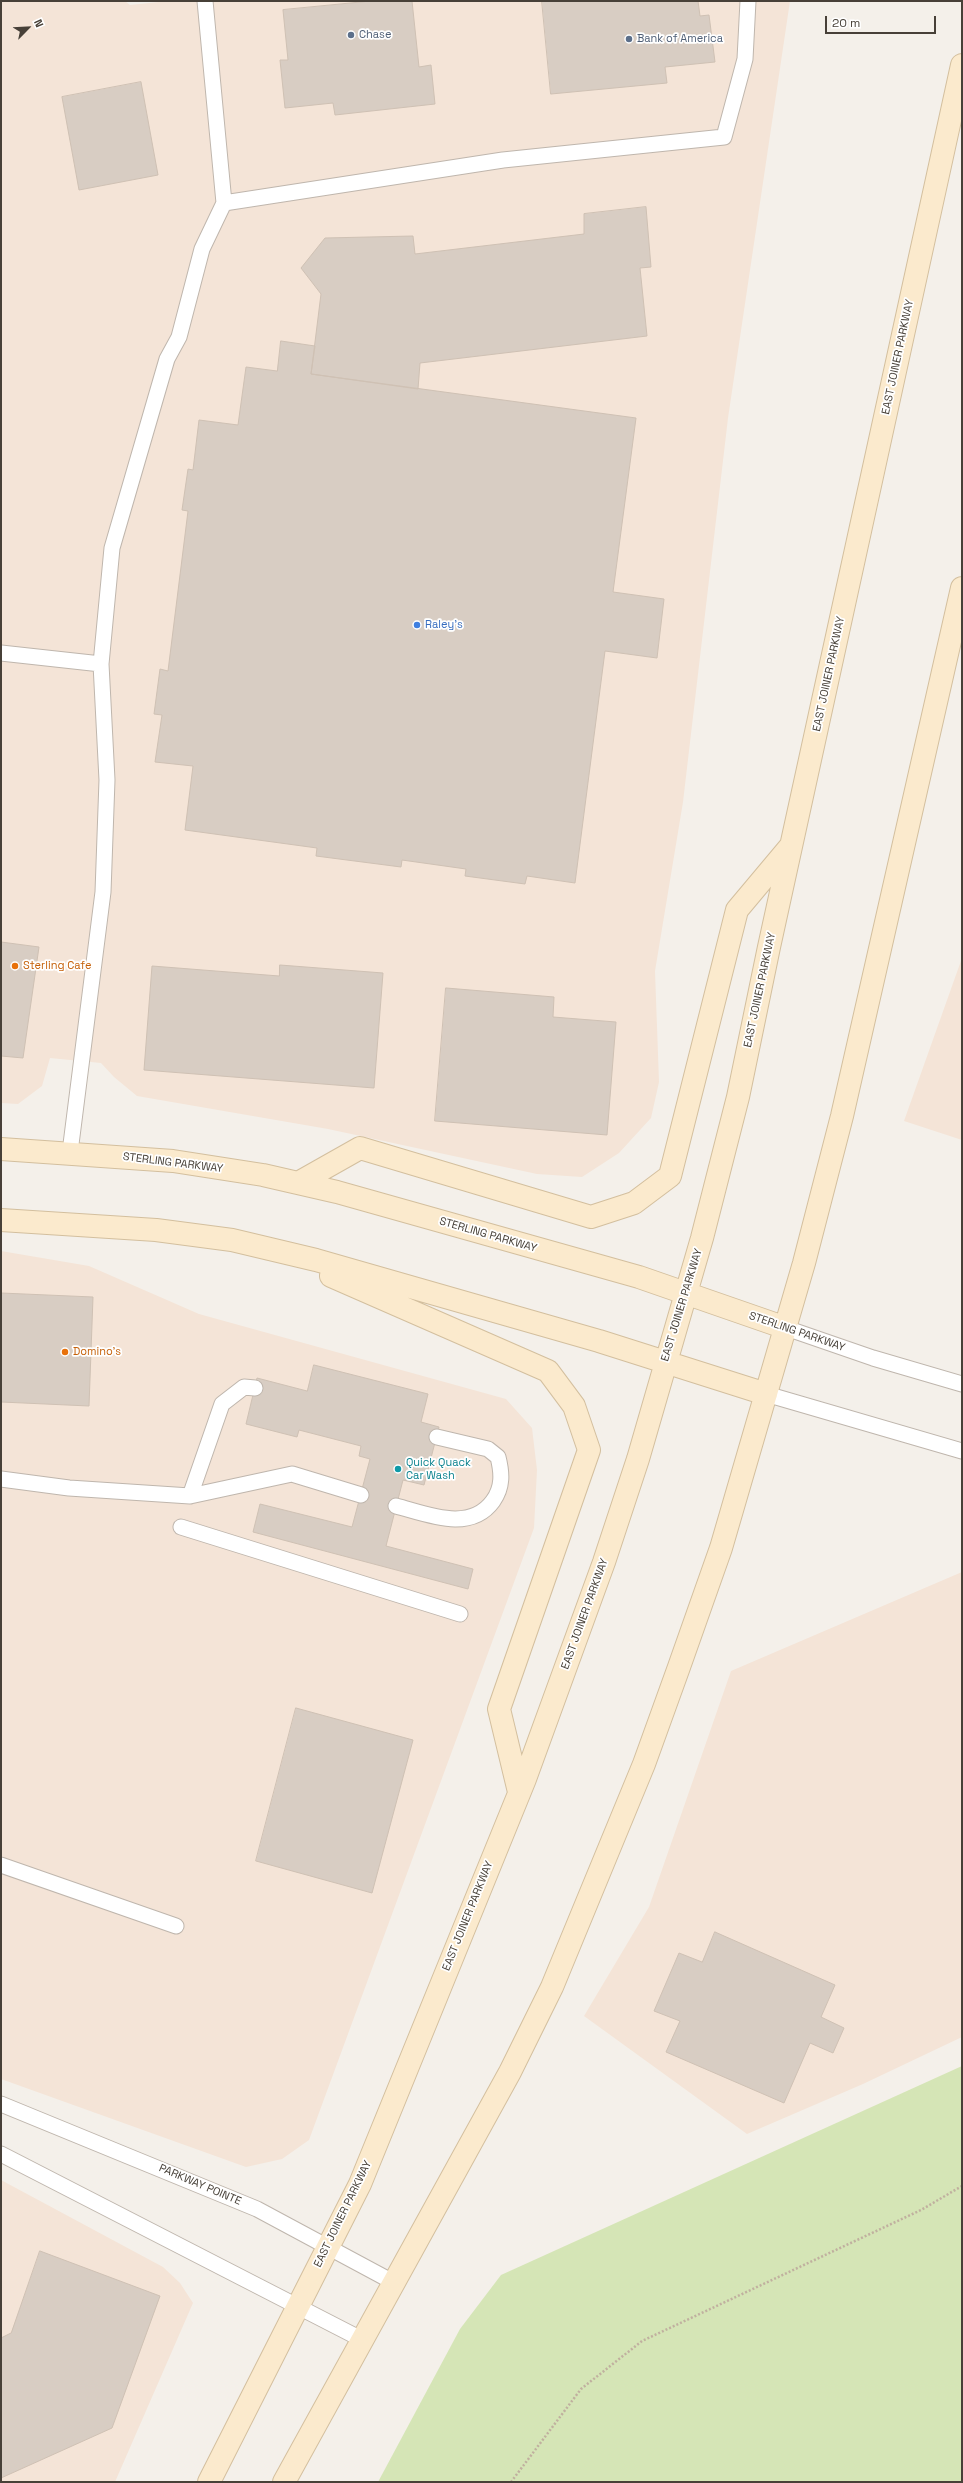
<!DOCTYPE html>
<style>
body{margin:0}
#map{position:relative;width:963px;height:2483px;overflow:hidden;background:#f4f0ea;font-family:"Space Grotesk",sans-serif}
canvas{display:block}
.frame{position:absolute;inset:0;border:2px solid #474038;pointer-events:none}
.north{position:absolute;left:8px;top:8px;width:40px;height:40px;-webkit-text-stroke:3px #fff;paint-order:stroke;rotate:66deg;font-size:11px;font-weight:700;line-height:16px;text-align:center;color:#474038}
.north::after{content:'';display:block;margin:auto;width:14px;height:18px;background:#474038;clip-path:polygon(50% 0,100% 100%,50% 72%,0 100%)}
.scale{position:absolute;left:825px;top:16px;width:111px;height:18px;box-sizing:border-box;border:2px solid #474038;border-top:0;padding-left:5px;font-size:12px;line-height:14px;white-space:nowrap;color:#474038;-webkit-text-stroke:3px #fff;paint-order:stroke}
</style>
<div id="map">
<canvas width="963" height="2483"></canvas>
<div class="frame"></div>
<div class="north">N</div>
<div class="scale">20 m</div>
</div>
<script>
const ctx = document.querySelector('canvas').getContext('2d');
ctx.lineJoin = 'round';
function paint(path, color) { ctx.fillStyle = color; ctx.fill(path, 'evenodd'); }
function trace(path, color, width, dash) { ctx.strokeStyle = color; ctx.lineWidth = width; ctx.lineCap = dash ? 'butt' : 'round'; ctx.setLineDash(dash || []); ctx.stroke(path); }
function drawText(font, color, halo, rows, align = 'center') {
  ctx.font = font + ' "Space Grotesk",sans-serif'; ctx.lineWidth = 3.5; ctx.setLineDash([]); ctx.textBaseline = 'middle'; ctx.strokeStyle = halo; ctx.fillStyle = color; for (const [text, x, y, turn = 0] of rows) {
    ctx.save(); ctx.translate(x, y); ctx.rotate((+turn || 0) * Math.PI / 180); ctx.textAlign = isNaN(turn) ? turn : align; if (halo) ctx.strokeText(text, 0, 0); ctx.fillText(text, 0, 0); ctx.restore();
  }
}
paint(new Path2D(`
 M1 1H125L130 5 168 1H790L728 418 683 802 655 971 659 1082 651 1118 619 1153 582 1177 537 1174 328 1129 137 1096 114 1077 101 1063 50 1058 42 1086 18 1104 1 1103Z
 M962 958V1140L904 1121Z
 M1 1251 89 1266 199 1314 506 1399 532 1428 537 1470 534 1528 309 2140 282 2159 246 2167 1 2079Z
 M962 1572V2037L863 2084 747 2134 584 2016 649 1907 731 1671Z
 M1 2180 163 2267 180 2283 193 2303 115 2482H1Z`), '#f4e4d7');
paint(new Path2D(`
 M962 2066V2482H378L460 2329 501 2275Z`), '#d5e5b6');
const building = new Path2D(`
 M371 1H412L419 67 431 65 435 104 335 115 333 103 285 108 280 60H288L283 10Z
 M542 1H698L700 16 709 15 715 62 665 67 667 83 551 94Z
 M141 82 158 175 79 190 62 97Z
 M646 207 651 267 640 268 647 336 420 363 418 389 311 374 321 294 301 268 325 238 413 236 415 254 584 234V214Z
 M281 341 315 346 311 374 636 418 613 592 664 599 657 658 605 651 575 883 527 876 525 884 465 876 466 869 402 860 401 867 316 856 317 848 185 830 193 766 155 762 162 715 154 714 160 669 168 671 188 511 182 510 188 469 193 470 199 420 238 425 246 367 277 371Z
 M1 942 39 947 23 1058 1 1056Z
 M280 965 383 973 374 1088 144 1070 152 966 279 976Z
 M446 988 554 997 553 1017 616 1022 607 1135 435 1121Z
 M1 1293 93 1297 89 1406 1 1402Z
 M314 1365 428 1394 421 1422 439 1427 424 1485 403 1480 386 1546 473 1569 468 1589 253 1532 260 1504 352 1527 370 1459 359 1456 361 1446 299 1430 297 1437 246 1424 257 1378 307 1391Z
 M296 1708 413 1740 372 1893 256 1861Z
 M715 1932 835 1985 821 2017 844 2028 833 2053 810 2043 784 2103 666 2052 680 2021 654 2011 679 1953 702 1962Z
 M40 2251 160 2296 112 2428 1 2478V2338L11 2333Z`);
paint(building, '#d8cdc3');
trace(building, '#cfc1b4', 1);
const lane = new Path2D(`
 M224 203 503 160 724 137 745 59 748 1
 M1 653 101 664
 M70 1152 103 892 107 780 101 664 112 548 167 359 179 337 202 249 224 203 205 1
 M786 1328 873 1358 962 1384
 M766 1394 962 1451
 M1 1479 69 1488 190 1496 292 1474 361 1495
 M190 1496 222 1404 244 1387 255 1388
 M396 1506C427 1514 470 1533 493 1501 503 1487 502 1473 498 1457L488 1449 437 1437
 M181 1527 460 1614
 M1 1865 176 1926
 M1 2104 257 2209 393 2282
 M1 2154 361 2339`);
const secondary = new Path2D(`
 M1 1149 173 1161 263 1175 337 1192 639 1277 786 1328
 M298 1183 360 1148 591 1217 634 1203 670 1176 737 910 789 848
 M1 1220 156 1230 232 1240 316 1260 599 1341 766 1394
 M331 1276 548 1371 574 1406 589 1450 499 1709 519 1792
 M209 2482 360 2184 525 1779 604 1562 638 1459 702 1238 738 1097 769 947 962 65
 M284 2482 510 2072 552 1987 644 1764 679 1667 721 1548 804 1263 842 1116 962 588`);
trace(lane, '#bfb6ad', 17);
trace(secondary, '#d3bf9e', 24);
trace(new Path2D(`
 M511 2482 581 2389 642 2341 921 2210 962 2186`), '#c0b09f', 2.5, [2, 2]);
trace(lane, '#fff', 15);
trace(secondary, '#fbeacd', 22);
for (const [x, y, r, color] of [
 [351,35,4,"#5c6f8a"],
 [629,39,4,"#5c6f8a"],
 [417,625,4,"#3f7fe0"],
 [15,966,4,"#e8710a"],
 [65,1352,4,"#e8710a"],
 [398,1469,4,"#0f9aa8"]
]) { const dot = new Path2D(); dot.arc(x, y, r, 0, 2 * Math.PI); ctx.fillStyle = color; ctx.fill(dot); trace(dot, '#fff', 1.5); }
drawText('11px', '#4e5e75', '#fff', [
 ["Chase",359,35],
 ["Bank of America",637,39]
], 'left');
drawText('11px', '#474038', '#fff', [
 ["EAST JOINER PARKWAY",898,357,-78],
 ["EAST JOINER PARKWAY",829,674,-78],
 ["EAST JOINER PARKWAY",760,990,-78],
 ["STERLING PARKWAY",173,1163,7],
 ["STERLING PARKWAY",488,1235,16],
 ["EAST JOINER PARKWAY",682,1305,-73],
 ["STERLING PARKWAY",797,1332,19],
 ["EAST JOINER PARKWAY",585,1614,-70],
 ["EAST JOINER PARKWAY",468,1916,-68],
 ["PARKWAY POINTE",200,2185,23],
 ["EAST JOINER PARKWAY",343,2214,-64]
]);
drawText('11px', '#366cbe', '#fff', [
 ["Raley's",425,625]
], 'left');
drawText('11px', '#c56008', '#fff', [
 ["Sterling Cafe",23,966],
 ["Domino's",73,1352]
], 'left');
drawText('11px', '#0d838f', '#fff', [
 ["Quick Quack",406,1463],
 ["Car Wash",406,1476]
], 'left');
</script>
